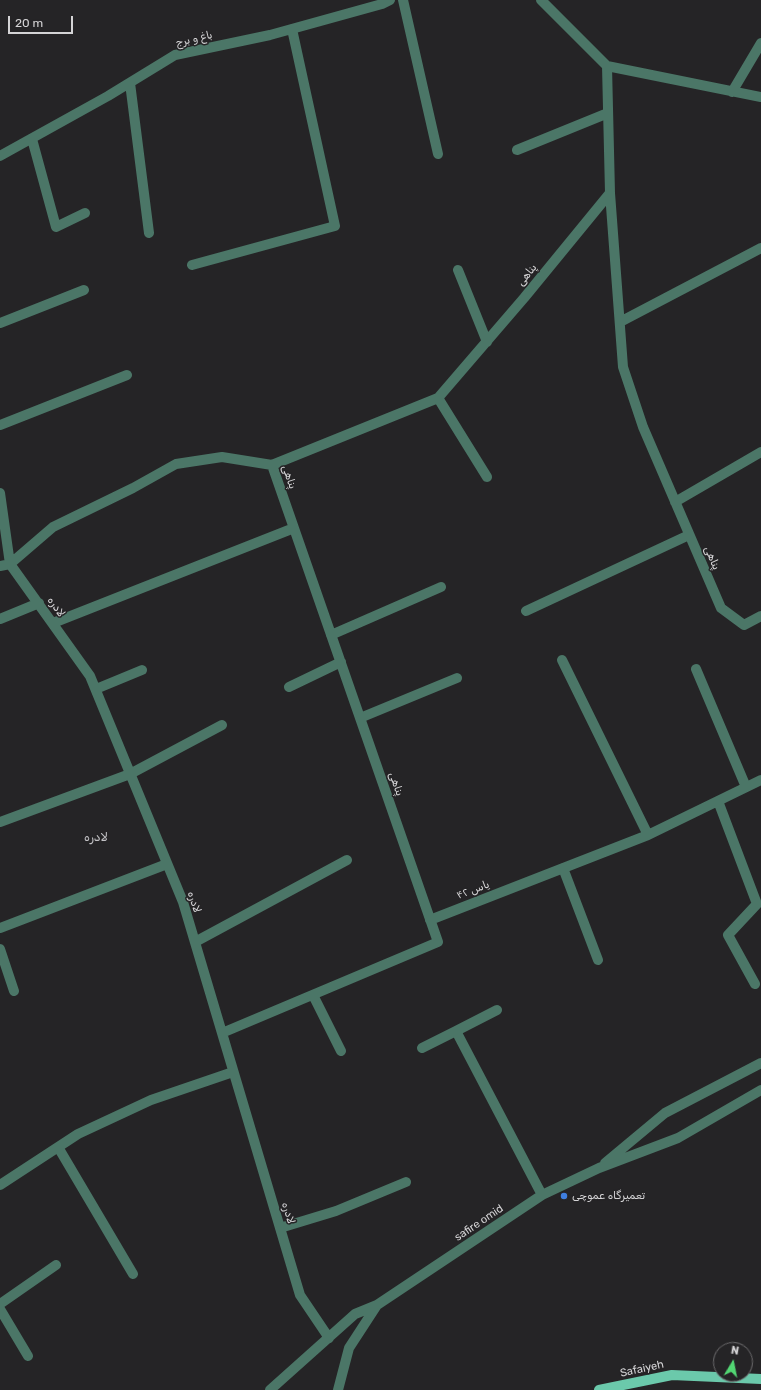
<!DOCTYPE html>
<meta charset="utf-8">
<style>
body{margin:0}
#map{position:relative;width:761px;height:1390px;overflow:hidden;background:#252426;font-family:Rubik,sans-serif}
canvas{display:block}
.north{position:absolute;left:713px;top:1342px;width:40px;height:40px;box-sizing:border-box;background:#252426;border:1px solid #6b6a6c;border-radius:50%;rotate:10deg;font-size:11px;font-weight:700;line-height:16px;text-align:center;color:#d5d4d6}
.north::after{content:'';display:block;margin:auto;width:14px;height:18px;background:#52d673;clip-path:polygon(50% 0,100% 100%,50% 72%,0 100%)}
.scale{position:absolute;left:8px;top:16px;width:65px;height:18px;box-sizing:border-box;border:2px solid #d5d4d6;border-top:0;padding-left:5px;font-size:12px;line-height:14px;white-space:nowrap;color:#d5d4d6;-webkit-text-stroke:3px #252426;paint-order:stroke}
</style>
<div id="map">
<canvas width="761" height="1390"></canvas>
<div class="north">N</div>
<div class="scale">20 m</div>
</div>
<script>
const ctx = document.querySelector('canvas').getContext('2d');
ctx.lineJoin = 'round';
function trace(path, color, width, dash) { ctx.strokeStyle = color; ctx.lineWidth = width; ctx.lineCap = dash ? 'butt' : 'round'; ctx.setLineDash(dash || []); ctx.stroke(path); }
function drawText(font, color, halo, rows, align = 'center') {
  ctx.font = font + ' Rubik,"Noto Sans Arabic",sans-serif'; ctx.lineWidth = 3; ctx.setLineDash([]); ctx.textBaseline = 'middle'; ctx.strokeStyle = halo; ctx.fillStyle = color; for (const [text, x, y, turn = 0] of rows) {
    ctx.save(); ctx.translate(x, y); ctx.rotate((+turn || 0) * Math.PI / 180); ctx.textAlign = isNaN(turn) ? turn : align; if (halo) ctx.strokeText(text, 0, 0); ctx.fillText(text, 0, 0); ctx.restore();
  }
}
trace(new Path2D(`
 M403 0 438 154
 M607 66 761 97
 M130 83 149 233
 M732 92 761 43
 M32 139 56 227 85 213
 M517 150 608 113
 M0 156 108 96 175 55 270 35 382 4 390 0
 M610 193 623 367 643 427 721 608 744 625 761 616
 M192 265 335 226 292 29
 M458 270 487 342
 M620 322 761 248
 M0 323 84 290
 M438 398 487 477
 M0 425 127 375
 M0 493 10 564 90 676 183 902 300 1295 329 1338
 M675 502 761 452
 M0 566 10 564 53 527 133 488 176 464 222 457 272 465
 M526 611 689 535
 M0 619 39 603
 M53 623 294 528
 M331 635 441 587
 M562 660 648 835
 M696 669 746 787
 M289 687 341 662
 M96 689 142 670
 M360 718 457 678
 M718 801 757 904 728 935 755 984
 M0 822 130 774 222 725
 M563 868 598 960
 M430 920 648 835 761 780
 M0 928 167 864
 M195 942 347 860
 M0 949 14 991
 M313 995 341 1051
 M497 1010 456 1031 542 1195
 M222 1033 438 942 272 465 438 398 524 298 610 193 607 66 541 0
 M422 1048 456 1031
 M58 1147 133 1274
 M605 1163 665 1113 761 1063
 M0 1185 78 1134 151 1100 233 1072
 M280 1228 336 1211 406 1182
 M0 1304 56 1265
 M0 1309 28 1356
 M270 1390 355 1314 377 1305 542 1195 599 1168 678 1138 761 1090
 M338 1390 349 1348 377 1305`), '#4b7667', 10);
trace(new Path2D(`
 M599 1390 672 1375 761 1379`), '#6bc9ab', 10);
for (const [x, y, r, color] of [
 [564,1196,4,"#3f7fe0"]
]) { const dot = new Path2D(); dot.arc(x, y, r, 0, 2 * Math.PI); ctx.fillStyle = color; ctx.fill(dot); trace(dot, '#252426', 1.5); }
drawText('11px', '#d5d4d6', '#252426', [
 ["باغ و برج",194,39,-13],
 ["پناهی",527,275,-51],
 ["پناهی",289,477,71],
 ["پناهی",712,558,67],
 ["لادره",56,607,54],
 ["پناهی",396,784,71],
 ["یاس ۴۲",473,890,-21],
 ["لادره",194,902,71],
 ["لادره",288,1213,73],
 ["safire omid",479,1223,-34],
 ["Safaiyeh",642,1369,-12]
]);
drawText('11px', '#d5d4d6', '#252426', [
 ["تعمیرگاه عموچی",572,1196]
], 'left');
drawText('12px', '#c3c2c5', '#252426', [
 ["لادره",96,838]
]);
</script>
